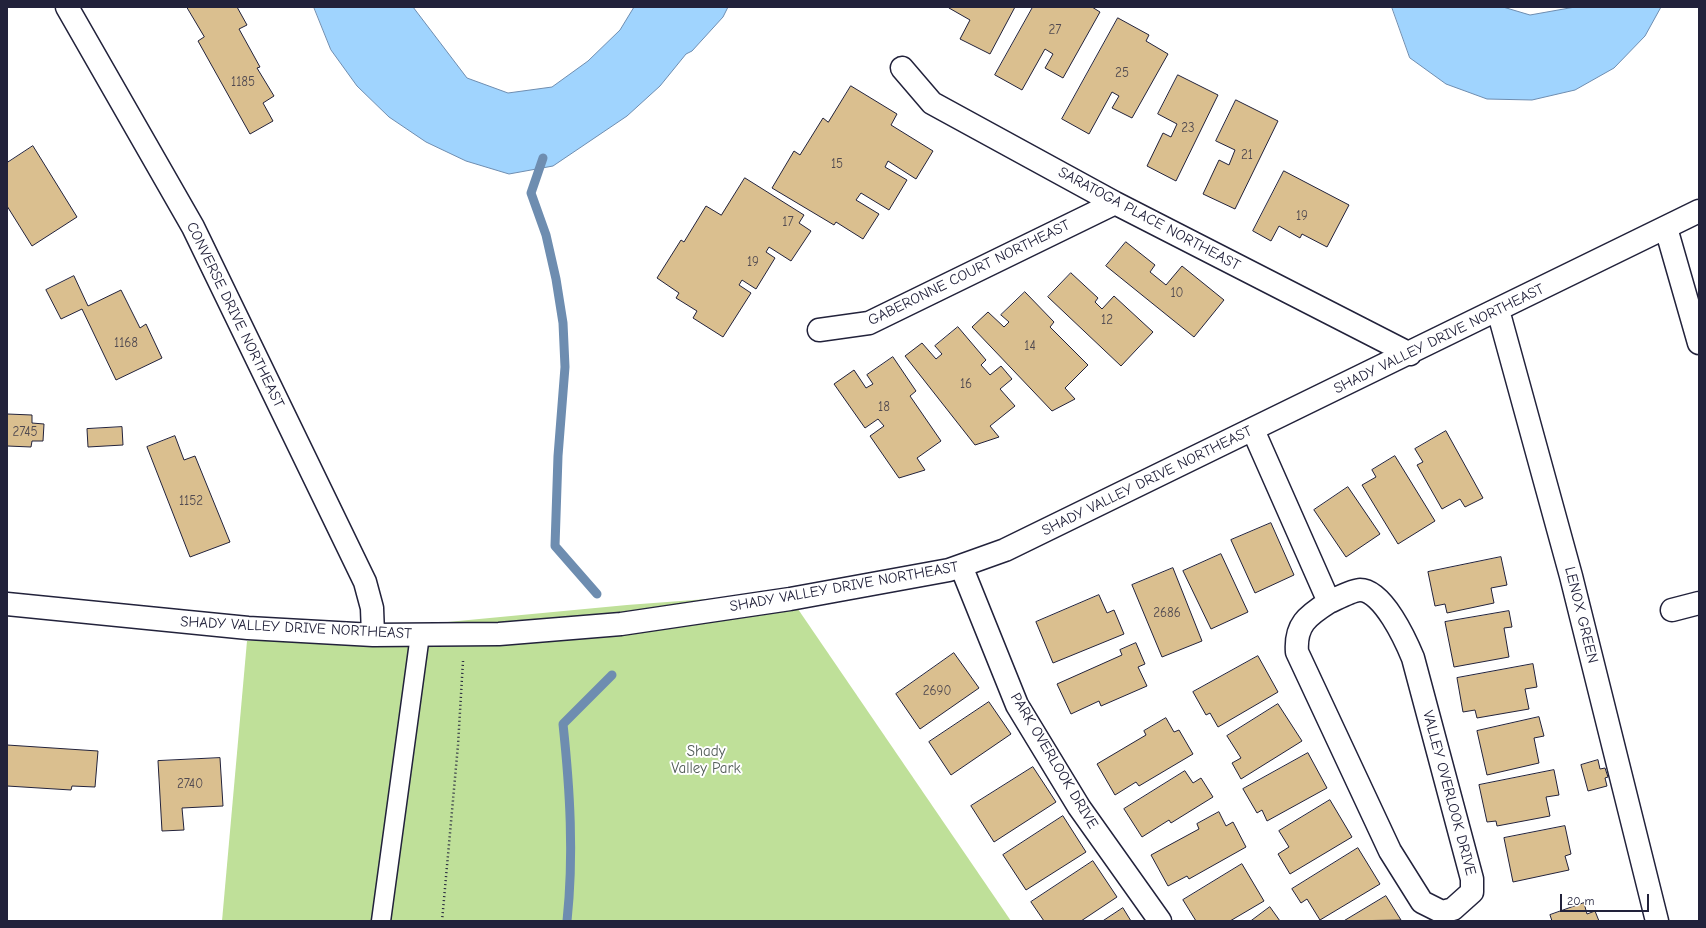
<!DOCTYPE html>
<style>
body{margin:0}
#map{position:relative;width:1706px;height:928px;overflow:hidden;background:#fff;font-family:"Comic Neue",sans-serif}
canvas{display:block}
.frame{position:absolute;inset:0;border:8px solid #22223b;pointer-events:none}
.scale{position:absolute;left:1560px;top:894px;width:89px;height:18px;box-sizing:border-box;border:2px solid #22223b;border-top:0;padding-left:5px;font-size:12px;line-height:14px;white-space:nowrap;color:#22223b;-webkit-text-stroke:3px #fff;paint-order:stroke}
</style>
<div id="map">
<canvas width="1706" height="928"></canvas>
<div class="frame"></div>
<div class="scale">20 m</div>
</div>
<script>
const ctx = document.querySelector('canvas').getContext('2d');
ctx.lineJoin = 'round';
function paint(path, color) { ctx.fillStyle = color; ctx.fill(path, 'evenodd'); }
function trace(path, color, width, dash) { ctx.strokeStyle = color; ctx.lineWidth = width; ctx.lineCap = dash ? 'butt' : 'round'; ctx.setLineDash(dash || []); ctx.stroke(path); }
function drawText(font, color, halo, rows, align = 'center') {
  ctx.font = font + ' "Comic Neue",sans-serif'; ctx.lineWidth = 4; ctx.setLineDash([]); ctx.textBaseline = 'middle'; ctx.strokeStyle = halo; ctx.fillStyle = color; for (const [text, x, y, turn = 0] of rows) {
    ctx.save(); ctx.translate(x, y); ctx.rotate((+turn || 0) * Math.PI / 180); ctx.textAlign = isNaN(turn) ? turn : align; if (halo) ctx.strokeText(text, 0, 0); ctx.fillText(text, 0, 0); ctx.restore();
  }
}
paint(new Path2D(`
 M787 593 1011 921H222L247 641 627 605Z`), '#bfe099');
const water = new Path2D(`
 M314 7H413L467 78 508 93 552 87 588 61 620 30 634 7H728L723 17 692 51 686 54 660 86 627 116 553 166 509 174 466 161 426 142 389 117 357 86 331 50Z
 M1392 7H1503L1530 15 1575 7H1661L1645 36 1614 68 1575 90 1532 100 1487 99 1446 84 1410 58Z`);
paint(water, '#a0d4fe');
trace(water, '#6e8db0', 1);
trace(new Path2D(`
 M543 158 531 193 546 235 556 279 563 323 565 367 558 456 555 546 597 594
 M567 921C574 855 570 790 563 724L612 675`), '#6e8db0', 9);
const building = new Path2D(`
 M187 7H237L247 25 239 29 260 67 257 68 274 96 263 103 273 121 250 134 198 41 204 37Z
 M949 7H1015L990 54 960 39 970 20 949 8Z
 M1033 7H1092L1100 12 1063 78 1045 68 1053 54 1045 49 1022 90 995 75Z
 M1118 18 1149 35 1146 41 1168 54 1132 118 1112 108 1119 96 1112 92 1089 134 1062 119Z
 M1178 75 1218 95 1176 181 1147 166 1163 133 1171 137 1177 124 1158 114Z
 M851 86 897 114 891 125 933 151 916 179 888 161 885 167 907 180 889 210 861 193 856 200 879 214 863 239 836 222 834 225 772 188 794 151 800 155 823 118 828 122Z
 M1236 100 1278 121 1235 209 1203 194 1219 160 1229 165 1235 150 1216 141Z
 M33 146 77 217 32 246 7 206V163Z
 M1284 171 1349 205 1327 247 1302 234 1300 238 1279 226 1271 241 1253 231Z
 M745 178 804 215 799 223 811 231 791 261 769 247 766 252 775 258 756 289 742 280 739 285 751 293 723 337 693 318 697 311 676 298 679 293 657 278 681 240 684 242 706 206 721 215Z
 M1126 242 1155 265 1150 272 1166 285 1182 266 1224 300 1194 337 1106 266Z
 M1071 273 1098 298 1095 302 1102 309 1114 296 1153 332 1121 366 1048 297Z
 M74 276 88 306 121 290 140 328 146 324 162 358 116 380 82 309 61 319 46 290Z
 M1025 292 1054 322 1050 327 1088 365 1065 388 1075 399 1052 411 972 327 988 312 1004 327 1009 322 1001 315Z
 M958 327 986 360 981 365 990 375 1001 366 1012 379 1000 389 1015 406 990 426 999 437 975 445 905 356 922 343 936 359 942 354 935 346Z
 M893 357 916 391 910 396 941 441 917 458 925 470 899 478 870 436 884 426 878 419 865 428 834 384 854 370 866 388 873 384 867 375Z
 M7 414 32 415V423L44 424 43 441H32L31 447 7 446Z
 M122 427 123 445 88 447 87 429Z
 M1446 431 1483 498 1465 507 1460 499 1442 509 1417 465 1423 462 1415 449Z
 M175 436 184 460 195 456 230 542 190 557 147 447Z
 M1395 456 1435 521 1398 544 1362 485 1376 477 1372 470Z
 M1348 487 1380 534 1346 557 1314 510Z
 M1271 523 1294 575 1255 593 1231 540Z
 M1221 554 1248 612 1211 629 1183 571Z
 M1501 557 1507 585 1491 588 1494 603 1447 613 1445 604 1435 606 1428 572Z
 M1173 568 1202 641 1162 657 1132 585Z
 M1099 595 1107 613 1114 610 1124 634 1053 663 1036 622Z
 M1509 611 1512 627 1504 628 1509 657 1454 667 1445 622Z
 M1136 643 1145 664 1138 667 1147 686 1101 706 1099 701 1071 714 1057 684 1122 655 1120 650Z
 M954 653 979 688 920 729 896 694Z
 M1258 656 1278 692 1218 727 1210 713 1206 715 1193 692Z
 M1533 664 1537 687 1525 689 1529 709 1477 718 1475 710 1463 712 1457 678Z
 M989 702 1011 734 951 775 929 742Z
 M1278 704 1302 741 1241 779 1232 763 1241 758 1227 736Z
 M1539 717 1544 736 1534 738 1539 763 1487 775 1477 731Z
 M1166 718 1174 732 1179 730 1193 754 1139 786 1136 782 1115 795 1097 764 1146 735 1144 731Z
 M7 745 98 751 95 787 72 786 71 790 7 786Z
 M1308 753 1327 788 1267 821 1262 810 1257 813 1243 789Z
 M220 758 223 806 182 808 184 830 162 831 158 761Z
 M1598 760 1600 769 1605 768 1608 777 1605 778 1607 786 1588 791 1581 765Z
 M1033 767 1056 802 994 842 971 806Z
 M1554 770 1559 795 1546 797 1550 816 1497 826 1496 821 1487 822 1479 785Z
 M1185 771 1193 783 1201 778 1213 797 1171 823 1169 820 1142 837 1124 809Z
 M1330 800 1352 837 1290 874 1278 854 1289 847 1279 831Z
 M1219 812 1226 826 1233 822 1246 847 1189 879 1187 876 1168 886 1151 855 1199 829 1197 824Z
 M1063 816 1086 852 1026 890 1003 855Z
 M1565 826 1571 854 1565 856 1569 870 1513 882 1504 838Z
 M1358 848 1380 884 1320 920 1307 899 1301 903 1292 889Z
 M1093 861 1117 897 1081 921H1044L1031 902Z
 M1242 864 1264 901 1230 921H1196L1183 900Z
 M1386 896 1401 920 1344 921Z
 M1584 903 1587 914 1595 911 1599 921H1552L1550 915Z
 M1270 907 1280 921H1251Z
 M1123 908 1131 921H1103Z`);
paint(building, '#dabf8f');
trace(building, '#22223b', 1);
const lane = new Path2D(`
 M381 921 420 635`);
const street = new Path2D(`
 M67 7 193 227 365 582 372 608 373 635
 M902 68 932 103 1115 203 1410 354
 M1666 228 1699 343
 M1498 310 1571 576 1657 921
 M819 330 869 323 1115 203
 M1253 430 1329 602C1336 599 1353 590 1360 590 1383 590 1406 641 1413 658L1472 879V892L1453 909 1442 912 1422 902 1390 851 1297 652C1295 625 1307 616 1329 602
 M961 566 1017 705 1079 807 1160 921
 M7 604 248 628 373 635 499 634 621 624 790 599 949 570 1005 550 1699 211
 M1672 610 1699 603`);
trace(lane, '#22223b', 21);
trace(street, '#22223b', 25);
trace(new Path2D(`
 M442 921 458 745 463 661`), '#22223b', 2.5, [1, 3]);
trace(lane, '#fff', 18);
trace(street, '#fff', 22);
drawText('13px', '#504950', null, [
 ["27",1055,30],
 ["25",1122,73],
 ["1185",243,82],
 ["23",1188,128],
 ["21",1247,155],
 ["15",837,164],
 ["19",1302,216],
 ["17",788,222],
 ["19",753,262],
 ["10",1177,293],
 ["12",1107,320],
 ["1168",126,343],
 ["14",1030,346],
 ["16",966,384],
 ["18",884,407],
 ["2745",25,432],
 ["1152",191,501],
 ["2686",1167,613],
 ["2690",937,691],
 ["2740",190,784]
]);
drawText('15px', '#22223b', '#fff', [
 ["SARATOGA PLACE NORTHEAST",1149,219,28],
 ["GABERONNE COURT NORTHEAST",969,273,-26],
 ["CONVERSE DRIVE NORTHEAST",235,315,64],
 ["SHADY VALLEY DRIVE NORTHEAST",1439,339,-26],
 ["SHADY VALLEY DRIVE NORTHEAST",1147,481,-26],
 ["SHADY VALLEY DRIVE NORTHEAST",844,587,-10],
 ["LENOX GREEN",1581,615,76],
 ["SHADY VALLEY DRIVE NORTHEAST",296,628,3],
 ["PARK OVERLOOK DRIVE",1054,761,59],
 ["VALLEY OVERLOOK DRIVE",1449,793,75]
]);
drawText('15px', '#515b57', '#fff', [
 ["Shady",706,752],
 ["Valley Park",706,769]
]);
</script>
